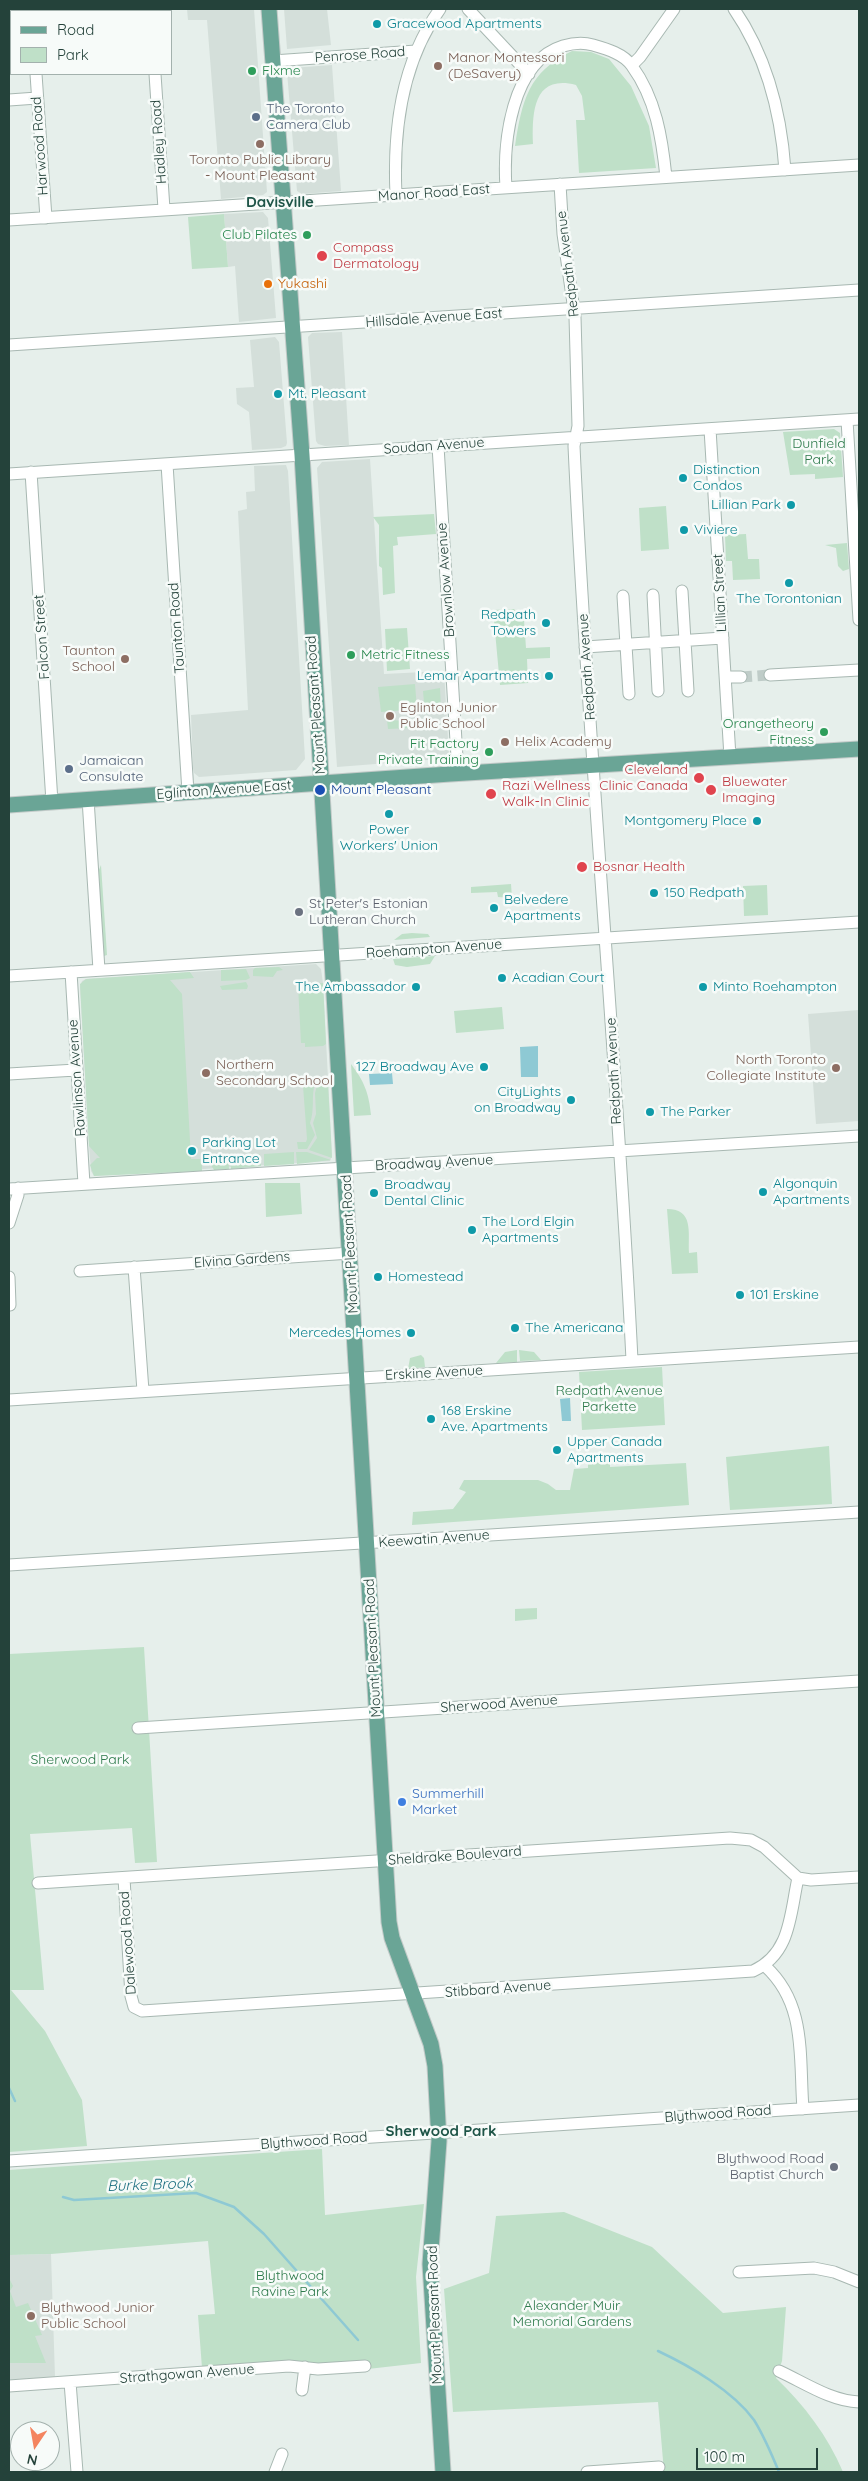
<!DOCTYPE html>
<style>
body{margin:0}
#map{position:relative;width:868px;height:2481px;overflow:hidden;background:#e6efeb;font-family:Quicksand,sans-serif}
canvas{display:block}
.frame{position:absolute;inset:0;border:10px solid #24423a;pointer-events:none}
.legend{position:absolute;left:10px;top:10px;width:162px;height:65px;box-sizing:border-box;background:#f7fbf9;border:1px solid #a3b1ad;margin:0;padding:6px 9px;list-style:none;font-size:15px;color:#24423a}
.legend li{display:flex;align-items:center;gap:10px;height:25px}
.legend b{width:25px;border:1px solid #a3b1ad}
.north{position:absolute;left:10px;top:2421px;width:50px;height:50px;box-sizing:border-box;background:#f7fbf9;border:1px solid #a3b1ad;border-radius:50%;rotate:192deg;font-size:14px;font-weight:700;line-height:20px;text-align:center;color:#24423a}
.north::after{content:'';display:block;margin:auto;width:18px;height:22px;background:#f4845f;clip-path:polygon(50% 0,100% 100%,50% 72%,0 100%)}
.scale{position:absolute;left:696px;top:2448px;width:122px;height:22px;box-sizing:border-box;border:2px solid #24423a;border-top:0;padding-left:6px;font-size:15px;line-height:18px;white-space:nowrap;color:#24423a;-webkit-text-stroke:4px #f7fbf9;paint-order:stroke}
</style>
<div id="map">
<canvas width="868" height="2481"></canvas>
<div class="frame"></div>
<ul class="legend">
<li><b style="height:6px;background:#6aa596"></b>Road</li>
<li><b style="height:14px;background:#bfe0c8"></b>Park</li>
</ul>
<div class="north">N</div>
<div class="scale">100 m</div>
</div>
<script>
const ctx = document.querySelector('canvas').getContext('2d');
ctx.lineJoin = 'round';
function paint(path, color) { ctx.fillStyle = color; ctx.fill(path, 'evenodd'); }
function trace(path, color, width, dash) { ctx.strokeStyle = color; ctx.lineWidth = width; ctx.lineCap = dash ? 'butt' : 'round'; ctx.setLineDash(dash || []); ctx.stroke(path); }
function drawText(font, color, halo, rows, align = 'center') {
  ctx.font = font + ' Quicksand,sans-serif'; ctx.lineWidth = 5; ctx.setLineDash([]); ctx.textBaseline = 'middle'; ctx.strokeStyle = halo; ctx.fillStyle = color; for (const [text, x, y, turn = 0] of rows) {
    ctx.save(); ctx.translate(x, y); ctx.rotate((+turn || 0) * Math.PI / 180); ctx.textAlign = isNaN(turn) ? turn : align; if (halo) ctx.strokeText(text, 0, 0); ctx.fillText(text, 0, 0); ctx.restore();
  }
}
paint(new Path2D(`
 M187 9H254L267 192 263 195 221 199 207 20H188Z
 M284 9H327L331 45 287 49Z
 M332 65 341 191 302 194 297 191 287 72 291 68Z
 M263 212 268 218 276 318 239 322 235 266 228 267 224 214Z
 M342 332 349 445 325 446 318 444 316 441 308 337 312 333Z
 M275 337 279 342 287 443 286 446 281 448 252 450 249 412 237 404 236 388 254 387 250 340Z
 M370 459 384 674 444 671 449 755V758L427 760 337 767 317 468 322 462Z
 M286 465 288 471 305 759 296 770 199 777 194 773 193 768 191 715 248 710 238 511 247 509 246 492 255 491 254 466Z
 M316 964 321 969 323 983 332 1155 330 1161 94 1176 91 1171 89 1146 80 987 82 981 86 979Z
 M859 1010V1121L816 1124 808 1014Z
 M51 2254 55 2377 9 2380V2255Z`), '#d4dfda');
paint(new Path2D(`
 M572 51 591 52 609 59 631 86 649 126 656 168 579 173 576 120H585L582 96 576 85C533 74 532 113 533 144L515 146C522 101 528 72 572 51Z
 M224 214 228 267 192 269 188 217Z
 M834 429 840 433 843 477 815 479V474L790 475 783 432Z
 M666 506 669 549 641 551 639 508Z
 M434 514 436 534 397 537 398 545 393 546 395 593 383 595 382 568 379 566V525L373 517Z
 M746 534 748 559H759L760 579 733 580 732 561H726L725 535Z
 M847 543 849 569 843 571 838 566 836 548 825 545Z
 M514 609 524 620 526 648 550 647V658L527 659 528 683 500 685 493 610Z
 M407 628 410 669 387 671 385 629Z
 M415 684 417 709 381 712 378 687Z
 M440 688 441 710 425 714 423 691Z
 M387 720 410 721V728L388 729Z
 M101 865 107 955 104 956 98 872Z
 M511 884 512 898 498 897 497 892 471 893V887Z
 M767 885 768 915 744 916 743 886Z
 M412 933 428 934 430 937 394 940 402 934Z
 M435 956 430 964 407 967 395 965 393 959Z
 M279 967 283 970 277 971 273 977 253 976V970L255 968Z
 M246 969 250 978 246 980 221 981V970Z
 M190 972 194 978 170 980 182 994 191 1159H202V1171L94 1176 90 1165 97 1158H100L89 1146 80 984 86 979Z
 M246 982 248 986 247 989 222 990 220 986Z
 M323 983 326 1044 323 1046 305 1047V1043H301L298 985Z
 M502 1007 504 1029 456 1033 454 1011Z
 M351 1064C364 1081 369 1093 371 1115L354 1116Z
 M318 1082 328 1084 332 1158 309 1150 317 1138 313 1123 316 1114 315 1093Z
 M307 1083H315C311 1096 315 1109 310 1123L315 1135 307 1149H298L297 1142H306L307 1139 303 1086 307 1085Z
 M294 1152V1164L264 1166V1154Z
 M296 1152H307L331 1160 297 1164Z
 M228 1154 229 1169 214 1170 211 1165 216 1163V1159Z
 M260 1154 261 1166 231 1169 230 1156Z
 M265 1183H300L302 1214 266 1217Z
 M667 1209C694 1209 688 1232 689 1253L697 1252 698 1273 672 1274Z
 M517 1350V1362L496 1363 505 1352Z
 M519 1350 534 1352 541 1360 520 1361Z
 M421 1355 424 1358 425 1367 408 1369 410 1358Z
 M662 1367 665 1425 582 1430 579 1372Z
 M829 1446 832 1504 730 1510 726 1457Z
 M610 1462V1467L686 1463 689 1505 412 1525 413 1512 453 1509 466 1492 459 1489 464 1480H538L548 1484 556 1490H570L574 1469 588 1468V1463Z
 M537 1608V1619L515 1621V1609Z
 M144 1647 157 1862 135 1863 132 1828 30 1834 44 1990H11L45 2031 82 2100 87 2146 9 2152V1654Z
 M322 2149 325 2215 424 2204 416 2277 421 2363 359 2370 202 2368 198 2315 215 2314 208 2241 51 2254 9 2255V2170Z
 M564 2212 652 2247 723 2313 786 2307 782 2361 776 2378C804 2405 828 2436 843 2472H664L658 2402 453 2412 444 2289 489 2273 496 2216Z
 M9 2278 13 2286 10 2291 16 2307 28 2303 42 2335 35 2336 46 2363H9Z`), '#bfe0c8');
paint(new Path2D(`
 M538 1046V1077H521L520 1047Z
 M392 1073 393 1084 370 1085 369 1074Z
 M570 1398 571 1421H562L560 1399Z`), '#8ec9d4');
trace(new Path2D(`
 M9 2088 15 2101
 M63 2197 74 2200 196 2193 234 2207 264 2234 358 2340
 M658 2351C690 2366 733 2391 754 2420 764 2436 772 2455 779 2472`), '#8ec9d4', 2.5);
trace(new Path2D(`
 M741 677 770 675`), '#bfccc8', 11, [11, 5.5]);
const minor = new Path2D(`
 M31 9 32 11
 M151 9V11
 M468 9 529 74
 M734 9C767 57 781 112 785 170
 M273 61 416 51
 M632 65 640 57 674 9
 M36 74 46 218
 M155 74 164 209
 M9 100 37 98
 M560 184 563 234 575 317 578 426 574 446C588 751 617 1055 632 1360
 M506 188C503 143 511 62 563 46 573 43 583 42 593 45 607 49 624 54 632 66 656 99 662 138 666 177
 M396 195C393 130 401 63 440 9
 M9 220 859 165
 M9 345 859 290
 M847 420 859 620
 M710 429 730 757
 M438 446 458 774
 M167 464 188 792
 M31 472 52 802
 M9 474 859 419
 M682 591 688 691
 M653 595 658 691
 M623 596 629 694
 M585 647 723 638
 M770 675 859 670
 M726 677H741
 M88 799 99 970
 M71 972 84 1184
 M9 976 859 922
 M9 1074 76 1070
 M9 1189 859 1136
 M9 1223 18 1195V1188
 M134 1267 143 1391
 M80 1271 351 1253
 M9 1277 10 1305
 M9 1400 859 1347
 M9 1565 859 1512
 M138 1728 859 1681
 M124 1878 131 1996 134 2007 142 2011 753 1971C791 1954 790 1914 798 1878
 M38 1883 730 1838 751 1840 764 1847 798 1878 811 1880 859 1877
 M765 1966C807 2004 799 2057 803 2109
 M9 2161 859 2105
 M739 2272 814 2268 834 2272 859 2282
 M779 2371C805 2383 831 2401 859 2402
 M70 2382 77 2472
 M9 2386 289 2366 318 2369 365 2366
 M302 2390 305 2367
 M275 2472 282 2454
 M587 2472 659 2467`);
const major = new Path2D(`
 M269 9 302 455 389 1922 392 1938 431 2044 435 2066 439 2141 430 2264 443 2472
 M9 805 450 774 859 749`);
trace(minor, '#a8b8b2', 13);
trace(major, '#c2cac8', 17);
trace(minor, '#fff', 11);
trace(major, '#6aa596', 15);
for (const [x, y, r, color] of [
 [377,24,5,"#0f9aa8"],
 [438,66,5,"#8d6e63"],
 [252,71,5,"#2e9e5b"],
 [256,117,5,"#5c6f8a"],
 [260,144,5,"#8d6e63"],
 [307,235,5,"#2e9e5b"],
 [322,256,6,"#e0444e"],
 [268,284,5,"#e8710a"],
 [278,394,5,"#0f9aa8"],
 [683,478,5,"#0f9aa8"],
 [791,505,5,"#0f9aa8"],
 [684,530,5,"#0f9aa8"],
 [789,583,5,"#0f9aa8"],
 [546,623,5,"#0f9aa8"],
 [351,655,5,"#2e9e5b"],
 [125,659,5,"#8d6e63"],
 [549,676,5,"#0f9aa8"],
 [390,716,5,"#8d6e63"],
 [824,732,5,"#2e9e5b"],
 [505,742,5,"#8d6e63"],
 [489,752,5,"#2e9e5b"],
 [69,769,5,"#5c6f8a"],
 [699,778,6,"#e0444e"],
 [320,790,6,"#1a4fb4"],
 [711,790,6,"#e0444e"],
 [491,794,6,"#e0444e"],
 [389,814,5,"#0f9aa8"],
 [757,821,5,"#0f9aa8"],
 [582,867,6,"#e0444e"],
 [654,893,5,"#0f9aa8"],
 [494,908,5,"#0f9aa8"],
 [299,912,5,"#6b7280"],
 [502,978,5,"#0f9aa8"],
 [416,987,5,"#0f9aa8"],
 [703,987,5,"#0f9aa8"],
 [484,1067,5,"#0f9aa8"],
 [836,1068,5,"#8d6e63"],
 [206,1073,5,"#8d6e63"],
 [571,1100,5,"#0f9aa8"],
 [650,1112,5,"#0f9aa8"],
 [192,1151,5,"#0f9aa8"],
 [763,1192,5,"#0f9aa8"],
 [374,1193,5,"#0f9aa8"],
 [472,1230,5,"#0f9aa8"],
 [378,1277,5,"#0f9aa8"],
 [740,1295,5,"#0f9aa8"],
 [515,1328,5,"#0f9aa8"],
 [411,1333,5,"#0f9aa8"],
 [431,1419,5,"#0f9aa8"],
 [557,1450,5,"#0f9aa8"],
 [402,1802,5,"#3f7fe0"],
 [834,2167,5,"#6b7280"],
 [31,2316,5,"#8d6e63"]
]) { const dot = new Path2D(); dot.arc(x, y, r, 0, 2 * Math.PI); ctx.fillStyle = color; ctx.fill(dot); trace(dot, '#f7fbf9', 2); }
drawText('14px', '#0d838f', '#f7fbf9', [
 ["Gracewood Apartments",387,24],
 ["Mt. Pleasant",288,394],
 ["Distinction",693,470],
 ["Condos",693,486],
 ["Lillian Park",781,505,"right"],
 ["Viviere",694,530],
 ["The Torontonian",789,599,"center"],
 ["Redpath",536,615,"right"],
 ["Towers",536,631,"right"],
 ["Lemar Apartments",539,676,"right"],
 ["Montgomery Place",747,821,"right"],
 ["Power",389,830,"center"],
 ["Workers' Union",389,846,"center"],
 ["150 Redpath",664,893],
 ["Belvedere",504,900],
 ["Apartments",504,916],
 ["Acadian Court",512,978],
 ["The Ambassador",406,987,"right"],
 ["Minto Roehampton",713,987],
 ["127 Broadway Ave",474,1067,"right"],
 ["CityLights",561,1092,"right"],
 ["on Broadway",561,1108,"right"],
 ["The Parker",660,1112],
 ["Parking Lot",202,1143],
 ["Entrance",202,1159],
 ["Algonquin",773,1184],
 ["Apartments",773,1200],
 ["Broadway",384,1185],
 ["Dental Clinic",384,1201],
 ["The Lord Elgin",482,1222],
 ["Apartments",482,1238],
 ["Homestead",388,1277],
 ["101 Erskine",750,1295],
 ["The Americana",525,1328],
 ["Mercedes Homes",401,1333,"right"],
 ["168 Erskine",441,1411],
 ["Ave. Apartments",441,1427],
 ["Upper Canada",567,1442],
 ["Apartments",567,1458]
], 'left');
drawText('14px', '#24423a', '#f7fbf9', [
 ["Penrose Road",360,55,-4],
 ["Hadley Road",159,142,-94],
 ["Harwood Road",40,146,-94],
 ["Manor Road East",434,193,-4],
 ["Redpath Avenue",568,264,-97],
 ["Hillsdale Avenue East",434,318,-4],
 ["Soudan Avenue",434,446,-4],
 ["Brownlow Avenue",446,580,-94],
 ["Lillian Street",720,593,-93],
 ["Taunton Road",177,628,-94],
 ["Falcon Street",42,637,-94],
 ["Redpath Avenue",587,667,-94],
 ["Mount Pleasant Road",316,705,-94],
 ["Eglinton Avenue East",224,790,-4],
 ["Roehampton Avenue",434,949,-4],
 ["Redpath Avenue",614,1071,-93],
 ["Rawlinson Avenue",77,1078,-94],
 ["Broadway Avenue",434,1163,-3],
 ["Mount Pleasant Road",350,1244,-93],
 ["Elvina Gardens",242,1260,-4],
 ["Erskine Avenue",434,1373,-3],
 ["Keewatin Avenue",434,1539,-4],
 ["Mount Pleasant Road",373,1648,-93],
 ["Sherwood Avenue",499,1704,-4],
 ["Sheldrake Boulevard",455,1856,-4],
 ["Dalewood Road",128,1943,-94],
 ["Stibbard Avenue",498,1989,-4],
 ["Blythwood Road",718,2114,-4],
 ["Blythwood Road",314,2141,-4],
 ["Mount Pleasant Road",435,2315,-92],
 ["Strathgowan Avenue",187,2374,-4]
]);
drawText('14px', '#785e54', '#f7fbf9', [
 ["Manor Montessori",448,58],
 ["(DeSavery)",448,74],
 ["Toronto Public Library",260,160,"center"],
 ["- Mount Pleasant",260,176,"center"],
 ["Taunton",115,651,"right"],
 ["School",115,667,"right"],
 ["Eglinton Junior",400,708],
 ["Public School",400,724],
 ["Helix Academy",515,742],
 ["North Toronto",826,1060,"right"],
 ["Collegiate Institute",826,1076,"right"],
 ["Northern",216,1065],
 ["Secondary School",216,1081],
 ["Blythwood Junior",41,2308],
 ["Public School",41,2324]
], 'left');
drawText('14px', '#27864d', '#f7fbf9', [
 ["Flxme",262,71,"left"],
 ["Club Pilates",297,235],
 ["Metric Fitness",361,655,"left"],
 ["Orangetheory",814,724],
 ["Fitness",814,740],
 ["Fit Factory",479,744],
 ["Private Training",479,760]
], 'right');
drawText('14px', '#4e5e75', '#f7fbf9', [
 ["The Toronto",266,109],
 ["Camera Club",266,125],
 ["Jamaican",79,761],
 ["Consulate",79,777]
], 'left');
drawText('14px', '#be3a42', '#f7fbf9', [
 ["Compass",333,248],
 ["Dermatology",333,264],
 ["Cleveland",688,770,"right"],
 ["Clinic Canada",688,786,"right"],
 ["Bluewater",722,782],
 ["Imaging",722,798],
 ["Razi Wellness",502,786],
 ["Walk-In Clinic",502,802],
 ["Bosnar Health",593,867]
], 'left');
drawText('14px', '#c56008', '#f7fbf9', [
 ["Yukashi",278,284]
], 'left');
drawText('14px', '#2d7a4b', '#f7fbf9', [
 ["Dunfield",819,444],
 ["Park",819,460],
 ["Redpath Avenue",609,1391],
 ["Parkette",609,1407],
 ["Sherwood Park",80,1760],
 ["Blythwood",290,2276],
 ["Ravine Park",290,2292],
 ["Alexander Muir",572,2306],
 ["Memorial Gardens",572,2322]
]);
drawText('14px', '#164399', '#f7fbf9', [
 ["Mount Pleasant",331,790]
], 'left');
drawText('14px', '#5b616d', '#f7fbf9', [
 ["St Peter's Estonian",309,904],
 ["Lutheran Church",309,920],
 ["Blythwood Road",824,2159,"right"],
 ["Baptist Church",824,2175,"right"]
], 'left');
drawText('14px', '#366cbe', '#f7fbf9', [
 ["Summerhill",412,1794],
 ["Market",412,1810]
], 'left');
drawText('bold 15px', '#1f5548', '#f7fbf9', [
 ["Davisville",280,202],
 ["Sherwood Park",441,2131]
]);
drawText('italic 15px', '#1c6f80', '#f7fbf9', [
 ["Burke Brook",150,2185,-2]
]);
</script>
